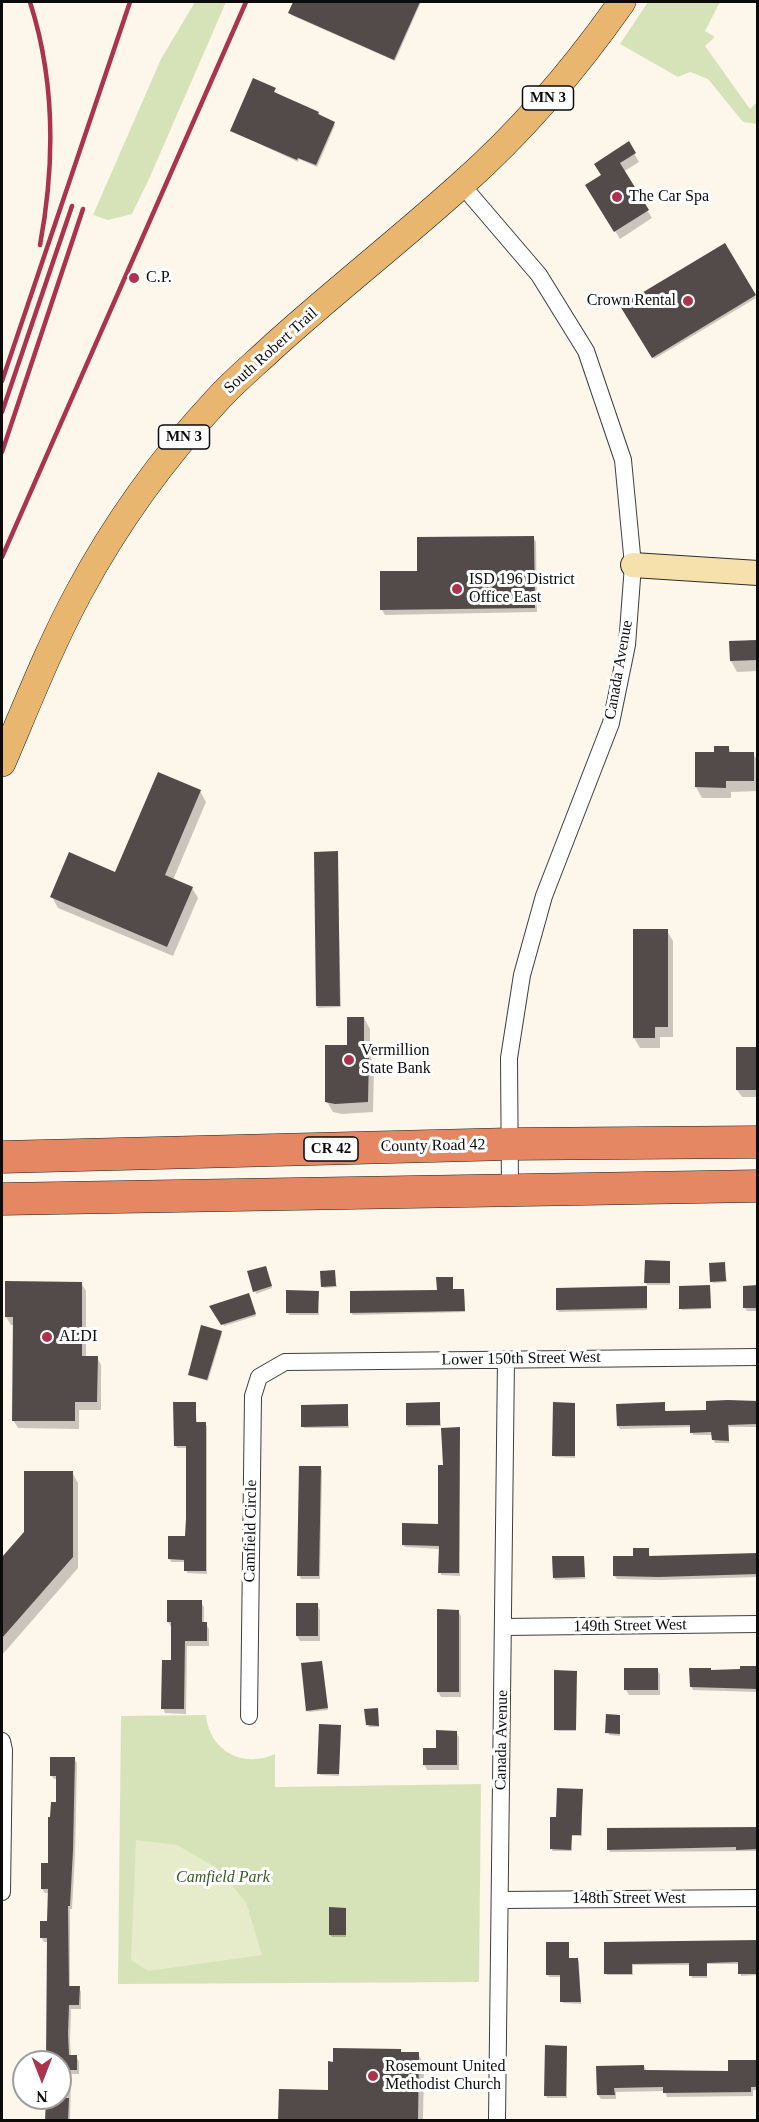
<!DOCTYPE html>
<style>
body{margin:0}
#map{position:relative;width:759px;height:2122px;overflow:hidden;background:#fdf6eb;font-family:"Times New Roman",serif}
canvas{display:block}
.frame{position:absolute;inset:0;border:3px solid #0b0b0b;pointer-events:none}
.north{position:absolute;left:12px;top:2050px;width:60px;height:60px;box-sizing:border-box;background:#fff;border:2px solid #9d9d9d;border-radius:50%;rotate:180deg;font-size:16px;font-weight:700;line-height:24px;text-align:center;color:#0b0b0b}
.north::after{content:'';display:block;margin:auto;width:21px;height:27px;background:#ab334e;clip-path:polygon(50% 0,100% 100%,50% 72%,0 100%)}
</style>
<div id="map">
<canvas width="759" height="2122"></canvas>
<div class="frame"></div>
<div class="north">N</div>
</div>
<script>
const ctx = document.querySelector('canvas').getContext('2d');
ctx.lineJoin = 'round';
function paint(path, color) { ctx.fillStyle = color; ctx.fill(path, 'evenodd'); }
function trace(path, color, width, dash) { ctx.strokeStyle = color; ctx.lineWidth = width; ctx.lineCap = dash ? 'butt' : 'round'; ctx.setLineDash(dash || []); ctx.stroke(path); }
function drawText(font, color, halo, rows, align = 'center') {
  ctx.font = font + ' "Times New Roman",serif'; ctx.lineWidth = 6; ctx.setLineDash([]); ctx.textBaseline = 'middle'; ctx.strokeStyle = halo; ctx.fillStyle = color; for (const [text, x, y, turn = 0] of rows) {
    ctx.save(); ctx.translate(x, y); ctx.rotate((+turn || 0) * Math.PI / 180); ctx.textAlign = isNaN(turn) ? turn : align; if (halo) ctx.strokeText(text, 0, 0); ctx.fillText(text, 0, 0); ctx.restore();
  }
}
paint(new Path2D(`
 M195 2H226L149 179 132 214 108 220 93 215 161 59Z
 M648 2H720L705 31 715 37 705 46 750 109 757 102V124L743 122 708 79 690 72 678 77 620 44Z
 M206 1715C209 1750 242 1769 275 1754V1787L481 1784 479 1982 118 1984 121 1716Z`), '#d6e3b9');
paint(new Path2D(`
 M136 1840 177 1845 217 1868 246 1902 262 1955 148 1971 131 1960Z`), '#e6ebca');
paint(new Path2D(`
 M295 2H421L395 61 291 15 290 13Z
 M274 89V94L318 113 335 125 317 167 299 159 298 162 232 131Z
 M628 143 639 162 623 172 652 218 620 239 587 185 602 176Z
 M725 245 756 298 654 359 622 306Z
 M533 537 536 542 537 612 385 615 382 610 419 572Z
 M748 640H758V671L737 672 731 661V642H748Z
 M728 747 732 754H753L758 761V791L731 792V798H702L696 787 716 754Z
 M200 791 206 802 173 880 192 888 198 898 173 956 58 908 52 897 116 874Z
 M337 853 341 1007 318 1008 317 1006Z
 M667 931 673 941V1037H660V1048H640L634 1038Z
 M364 1018 370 1029V1055L374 1066 373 1112 342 1114 333 1112 327 1102 349 1047Z
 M758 1048V1097H742L737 1090Z
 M669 1262 670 1285H647L646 1283Z
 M724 1264 727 1282 713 1283 712 1281Z
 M266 1269 272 1288 256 1294 249 1272Z
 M334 1271 337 1287 324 1288 323 1286Z
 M452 1278 453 1291 463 1290 464 1292 465 1312 353 1315 351 1313V1292L438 1291Z
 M81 1283 86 1291V1357H97L101 1365V1410H79V1429L18 1428 13 1420 14 1325H11L6 1317Z
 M710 1287 711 1309 682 1310 681 1308Z
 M758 1287V1311H747L745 1308Z
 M646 1288 647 1310 559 1312 557 1310Z
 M318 1292 319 1315H289L288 1313Z
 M250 1297 256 1316 224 1326 211 1306Z
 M221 1332 222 1334 208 1381 191 1376 189 1374Z
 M758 1402V1427H729V1443H715L712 1435H693L691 1427 620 1429 618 1426 617 1405 664 1403 666 1413 708 1412Z
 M195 1403 197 1423H205L207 1426V1574L187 1573 186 1562H171L170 1559 186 1537 188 1448H177L175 1445Z
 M439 1404 441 1426 408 1427 407 1425Z
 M574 1404 575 1458 555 1457 554 1455Z
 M347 1406 349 1428H304L303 1426Z
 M459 1429 460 1431V1576L441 1575 440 1549 405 1547 403 1544 439 1526 445 1467Z
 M320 1467 322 1471 320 1579H301L299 1575Z
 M72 1472 78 1483V1568L2 1655V1559Z
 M648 1550 650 1557 758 1556V1577L661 1580 617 1579 615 1576 635 1557Z
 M584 1559 585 1579 555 1580 554 1578Z
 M201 1602 204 1607V1624H206L209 1629V1646H187L186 1714 165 1713 163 1708 173 1662 171 1627 168 1622Z
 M317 1605 320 1610V1641H300L297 1636Z
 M458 1611 461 1616V1697H441L438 1692Z
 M322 1662 328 1710 309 1712 307 1710Z
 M758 1668V1692L693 1690 691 1686 712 1672Z
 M626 1669H657L660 1674V1695H629L626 1690Z
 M576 1672V1731H557L555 1729Z
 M378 1711 379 1727H369L368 1725Z
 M608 1716H620V1736L609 1735Z
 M341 1728 339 1776 320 1775 319 1773Z
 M456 1732 459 1737V1770H427L424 1764Z
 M74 1759 77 1763 75 1855 72 1909H70V1987L79 1988 81 1992V2009H71L70 2040 71 2057H76L79 2061V2074H71L70 2120H46L47 2098H60V2062H48V1942H44L42 1938 48 1922 49 1893H45L42 1889 49 1864 57 1803 58 1779H54L51 1775Z
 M582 1790V1836H572V1851H552L558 1818Z
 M758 1828V1851L610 1852 609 1850Z
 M345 1909 346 1937H332L330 1935Z
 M758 1942V1975L741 1976 740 1964H707V1978H692L690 1965H633V1975H607L606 1973 605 1943Z
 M568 1944 569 1960H578L579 1962 581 2004 563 2003 562 1977H549L548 1975Z
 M567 2047V2098H547L546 2096Z
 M400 2050 402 2054H418L424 2064 423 2120H280Z
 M758 2061V2090H753V2096L667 2097 665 2091 616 2092V2099H601L598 2095 644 2066 646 2070 730 2072Z`), '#0003');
paint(new Path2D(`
 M293 2H420L394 60 288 13Z
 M253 78 276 88 274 92 319 112 318 114 335 122 316 165 298 158 297 160 230 131Z
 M629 141 636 153 620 163 649 210 614 232 585 185 601 175 594 164Z
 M725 243 756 295 652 358 620 306Z
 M534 536 535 608 380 610V571H417V537Z
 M758 640V660L730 661 729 641Z
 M714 746H729V752H754V781H726V788L695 787V752H714Z
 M158 772 201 790 165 875 193 887 167 947 50 897 69 852 115 872Z
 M338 851 340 1006H316L314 852Z
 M633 929H668V1027H655V1038H633Z
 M347 1017H364V1047H367V1054H369L368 1102 335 1104 325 1102V1045H347Z
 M736 1047H758V1090H736Z
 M645 1260 670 1261V1283H644Z
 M725 1262 726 1281 710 1282 709 1263Z
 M266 1266 272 1286 253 1292 247 1271Z
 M335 1270 336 1286 321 1287 320 1271Z
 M436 1277H453V1289H464L465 1311 350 1313V1291L437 1290Z
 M5 1281 82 1282V1356H98L97 1402H75V1421H12L13 1317H5Z
 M710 1285 711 1308 679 1309V1286Z
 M758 1285V1308H743V1286Z
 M647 1286V1308L556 1310V1288Z
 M286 1290 319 1291 318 1313H286Z
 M249 1293 256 1314 221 1325 209 1306Z
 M201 1325 222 1331 207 1380 188 1375Z
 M728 1400 758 1401V1424L728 1425 729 1441 712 1440 711 1432 690 1433V1425L617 1426 616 1404 665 1402V1411L706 1410V1401Z
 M173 1402H196V1422H206V1571H184V1560L168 1559V1536H185L186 1519V1446H174Z
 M440 1402V1425H406V1403Z
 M553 1402 575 1403V1456H552Z
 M348 1404V1426L301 1427V1405Z
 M460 1427 459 1573H438L439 1546 402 1545V1523L438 1524V1465H443L441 1428Z
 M299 1466H321L319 1576H297Z
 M24 1471H73V1557L2 1638V1557L24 1532Z
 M633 1548H649V1556L758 1553V1574L659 1577 613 1576V1556H633Z
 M552 1556H584L585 1577 553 1578Z
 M167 1600H202V1622H207V1641H185L184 1709H161L162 1660H171V1622H167Z
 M296 1603H318V1636H296Z
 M437 1609 459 1610V1692H437Z
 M322 1661 328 1708 306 1711 301 1663Z
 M740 1666H758V1689L690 1687 689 1668H711V1670L740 1669Z
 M624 1668H658V1690H624Z
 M554 1670 577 1671 576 1730H554Z
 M378 1708 379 1726 366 1725 364 1709Z
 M606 1714 620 1715V1734L605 1733Z
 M319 1724 341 1725 339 1774H317Z
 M436 1730 457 1731V1765H423V1748H436Z
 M50 1757H75L73 1850 70 1906H68L69 1986H80L79 2005H69L68 2034 69 2055H77V2070H60V2062H46L47 1938H40V1921H47L48 1889H41V1863H48V1817H50L51 1802H56V1776H50Z
 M557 1788 583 1789 581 1835H572L571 1850 550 1849V1817H556Z
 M758 1827V1849L736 1850V1847L607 1850V1828Z
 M329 1907 346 1908V1935H329Z
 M758 1940V1974H738V1962L707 1963V1976H689V1963L632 1964V1974H604V1942Z
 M546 1942H569V1958H578L581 2002H560V1975H546Z
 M545 2045 567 2046 566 2096H544Z
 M333 2048 401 2049V2052H419L418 2121H278L279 2089 328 2090V2061L333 2062Z
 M728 2060H758V2087H751V2092L663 2093V2087L614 2088 615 2095H597L596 2066 644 2065V2070L728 2071Z
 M46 2098H69L68 2121H45Z`), '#524b49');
const street = new Path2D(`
 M462 185 539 275 586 351 623 460 633 565 627 645 611 723 544 896 522 975 509 1058 510 1189
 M503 1627 758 1624
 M249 1716 253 1396 259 1377 285 1362 758 1357
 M2 1741 4 1750 2 1892
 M500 1900 758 1898
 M497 2120 506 1359`);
const secondary = new Path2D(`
 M633 565 758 573`);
const primary = new Path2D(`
 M2 763C26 707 49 648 78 594 116 523 162 459 217 400 235 380 256 363 275 345 336 290 400 240 461 185 522 131 575 69 622 2`);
const highway = new Path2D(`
 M2 1157 510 1144 758 1142
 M2 1199 758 1186`);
trace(street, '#3e3e3e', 18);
trace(secondary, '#2d2d2d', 26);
trace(primary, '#1c1c1c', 28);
trace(highway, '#1c1c1c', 33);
trace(street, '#fff', 16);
trace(secondary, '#f6e1ad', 24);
trace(primary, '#e9b66f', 27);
trace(highway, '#e48762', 32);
trace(new Path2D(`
 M30 2C55 80 55 164 40 245
 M2 381 130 2
 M2 412 72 206
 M2 452 83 209
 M2 557 246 2`), '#ab334e', 4.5);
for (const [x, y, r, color] of [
 [617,197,6,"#ab334e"],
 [134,278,6,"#ab334e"],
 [688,301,6,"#ab334e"],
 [457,589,6,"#ab334e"],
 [349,1060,6,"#ab334e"],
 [47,1337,6,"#ab334e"],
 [373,2076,6,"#ab334e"]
]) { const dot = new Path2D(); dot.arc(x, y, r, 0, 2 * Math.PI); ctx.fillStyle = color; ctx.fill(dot); trace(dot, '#fff', 2); }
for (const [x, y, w] of [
 [548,98,51],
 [184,437,51],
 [331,1149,54]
]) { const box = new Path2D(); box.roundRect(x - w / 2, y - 12, w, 24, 4.5); ctx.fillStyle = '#fff'; ctx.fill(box); trace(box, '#0b0b0b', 1.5); }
drawText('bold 15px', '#0b0b0b', null, [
 ["MN 3",548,98],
 ["MN 3",184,437],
 ["CR 42",331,1149]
]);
drawText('16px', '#0b0b0b', '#fff', [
 ["The Car Spa",629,197],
 ["C.P.",146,278],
 ["Crown Rental",676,301,"right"],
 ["ISD 196 District",469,580],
 ["Office East",469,598],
 ["Vermillion",361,1051],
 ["State Bank",361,1069],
 ["ALDI",59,1337],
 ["Rosemount United",385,2067],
 ["Methodist Church",385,2085]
], 'left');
drawText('16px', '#0b0b0b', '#fff', [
 ["South Robert Trail",271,351,-42],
 ["Canada Avenue",619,670,-80],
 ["County Road 42",433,1146,-1],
 ["Lower 150th Street West",521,1359,-1],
 ["Camfield Circle",251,1531,-89],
 ["149th Street West",630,1626,-1],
 ["Canada Avenue",502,1740,-89],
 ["148th Street West",629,1899]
]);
drawText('italic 16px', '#395b23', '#fff', [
 ["Camfield Park",223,1878]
]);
</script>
